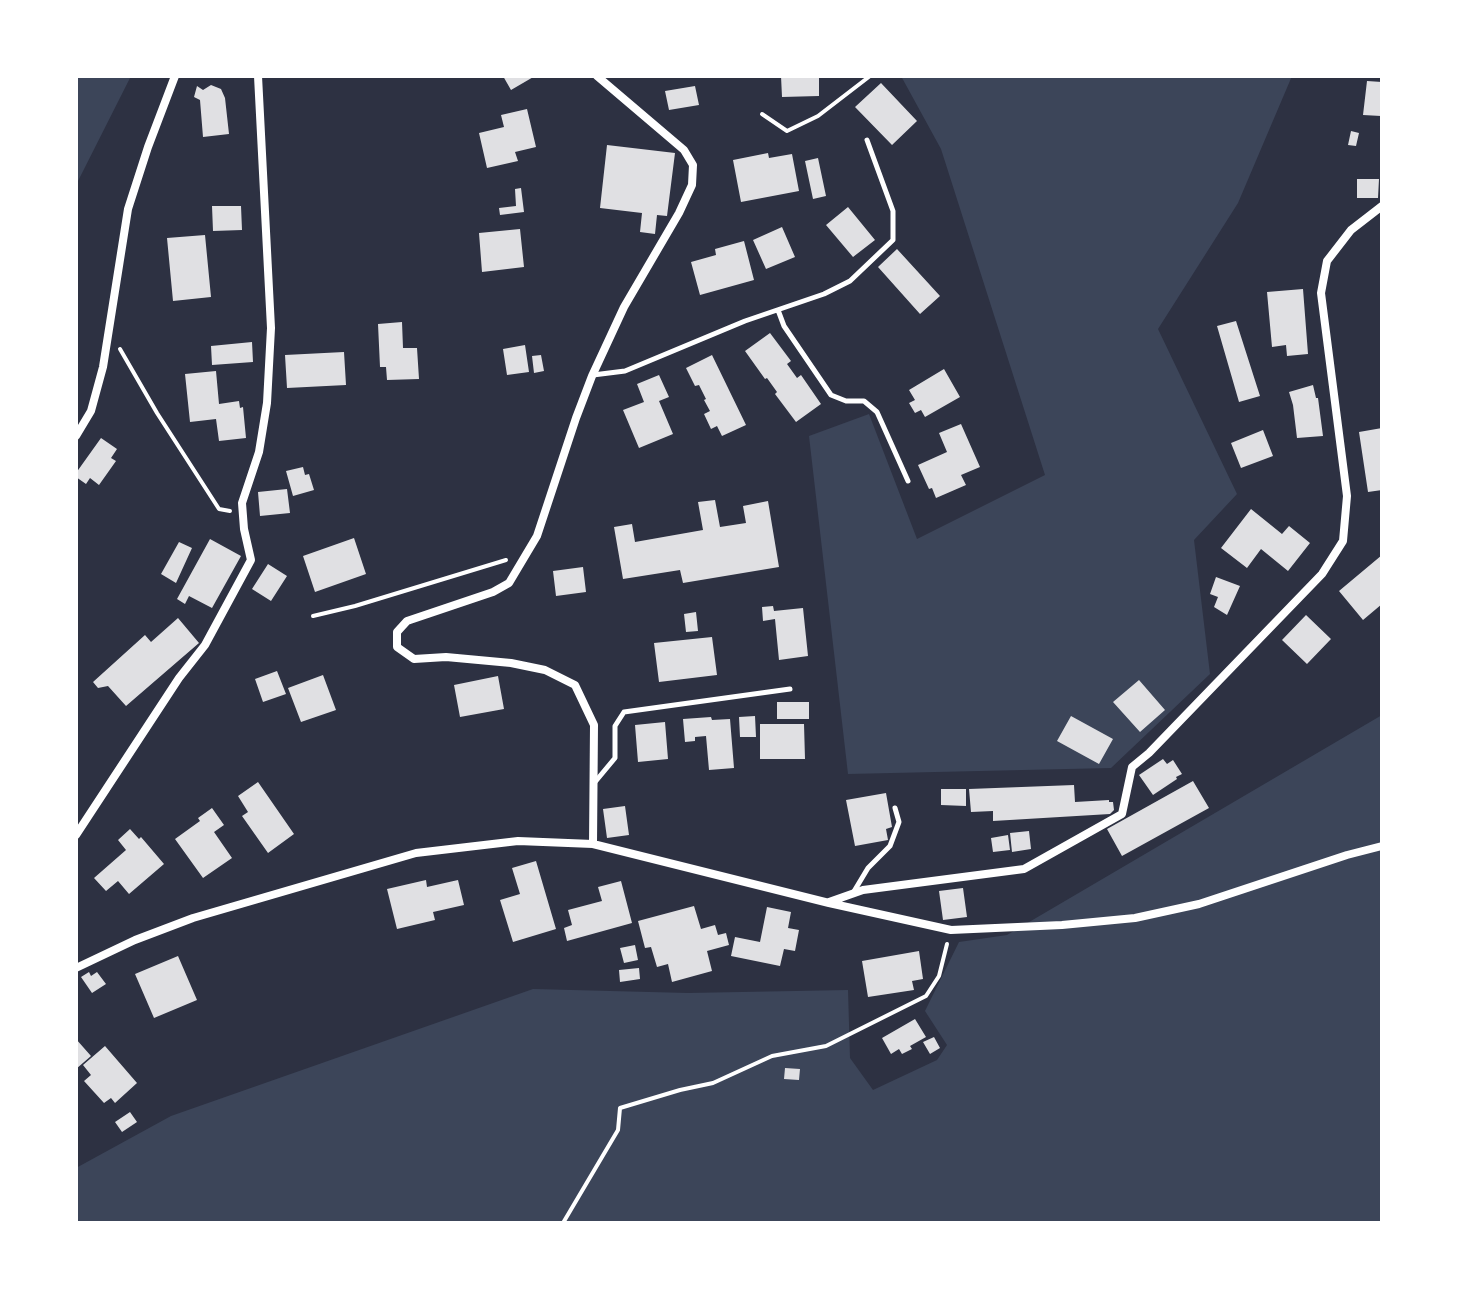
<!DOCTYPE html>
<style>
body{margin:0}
#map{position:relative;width:1458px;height:1299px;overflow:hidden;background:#2d3142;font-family:Arial,sans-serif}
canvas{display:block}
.frame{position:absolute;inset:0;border:78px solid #fff;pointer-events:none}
</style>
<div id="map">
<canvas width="1458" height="1299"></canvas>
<div class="frame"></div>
</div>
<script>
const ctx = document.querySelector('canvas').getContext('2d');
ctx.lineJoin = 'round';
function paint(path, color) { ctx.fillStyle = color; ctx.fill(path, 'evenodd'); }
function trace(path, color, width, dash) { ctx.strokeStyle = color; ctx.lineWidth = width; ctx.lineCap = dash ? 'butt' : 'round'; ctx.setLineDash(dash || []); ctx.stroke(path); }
paint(new Path2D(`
 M76 76H131L76 185Z
 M901 76H1292L1238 203 1158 329 1237 494 1194 540 1210 674 1111 768 848 774 809 436 869 414 917 539 1045 475 941 149Z
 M1382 715V1223H76V1168L171 1116 533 989 688 993 848 990 850 1058 873 1090 937 1060 947 1045 925 1011 959 942 1007 935Z`), '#3c4559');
paint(new Path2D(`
 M503 76H535L511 90Z
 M781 76H819V96L782 97Z
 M1367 81 1382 82 1381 116 1363 115Z
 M881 83 917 121 892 145 855 107Z
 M211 85 221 89 225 98 229 134 203 137 200 100 194 97 197 86 203 90Z
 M695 86 699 105 669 110 665 91Z
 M527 109 536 147 515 152 518 161 487 168 479 133 504 127 501 115Z
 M1351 131 1359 133 1356 146 1348 145Z
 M607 145 675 153 667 216 657 215 655 234 640 232 642 213 600 208Z
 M768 153 769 158 792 154 799 191 741 202 733 160Z
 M818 158 826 196 813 199 805 161Z
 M1357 179H1379L1378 198H1357Z
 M521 188 524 212 500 215 499 208 516 206 515 189Z
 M212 206H241L242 230 213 231Z
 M848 207 875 240 853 257 826 225Z
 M782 227 795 257 766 269 753 240Z
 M520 229 524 267 482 272 479 233Z
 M205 235 211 297 173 301 167 238Z
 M744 241 754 280 700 295 691 262 716 255 715 249Z
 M897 249 940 296 920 314 878 267Z
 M1303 289 1308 354 1287 356 1286 345 1272 347 1267 292Z
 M1236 321 1260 396 1239 402 1217 326Z
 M402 322 403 348H417L419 379 387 380 386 367H380L378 324Z
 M770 333 791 361 787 364 797 378 801 375 821 404 796 422 775 394 777 392 767 378 765 379 745 351Z
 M252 342 253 362 212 365 211 346Z
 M525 345 529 372 507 375 503 349Z
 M344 352 346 385 287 388 285 355Z
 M541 355 544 371 534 373 532 356Z
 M712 355 746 425 722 436 717 426 711 429 704 414 710 411 704 400 706 399 699 385 695 386 686 368Z
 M944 369 960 397 925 417 921 410 915 413 909 403 915 400 909 390Z
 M216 371 219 404 239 401 240 408 243 407 246 438 219 441 216 419 190 422 185 374Z
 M659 375 669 397 659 401 673 434 639 448 623 410 644 402 637 384Z
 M1313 385 1316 398H1318L1323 436 1297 438 1293 405 1289 392Z
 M961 424 980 467 961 475 966 485 936 498 932 488 929 489 918 465 947 452 939 433Z
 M1382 428V490L1368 492 1359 432Z
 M1263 430 1273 456 1241 468 1231 443Z
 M101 438 117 449 111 458 116 461 99 485 90 478 86 484 76 477V473Z
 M303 467 305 475 309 474 314 490 293 496 286 471Z
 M287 489 290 513 260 516 258 492Z
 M715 500 720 527 746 523 743 506 768 501 779 567 683 583 680 570 623 579 614 527 632 524 635 542 703 530 698 502Z
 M1251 509 1282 534 1289 526 1310 543 1288 571 1261 549 1247 568 1221 548Z
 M354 538 366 574 315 592 303 556Z
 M210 539 241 556 212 608 189 596 185 604 177 599Z
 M179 542 192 548 176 583 161 574Z
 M1382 555V604L1363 620 1339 591Z
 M268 564 287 576 271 601 252 589Z
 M583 567 586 592 556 596 553 571Z
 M1216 577 1240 586 1227 615 1214 607 1218 597 1210 594Z
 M773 606 774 611 803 608 808 656 779 660 775 619 763 621 762 607Z
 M696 612 698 631 686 632 684 614Z
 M1306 615 1331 639 1307 664 1282 640Z
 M178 618 199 643 126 706 108 686 98 688 93 682 145 635 151 642Z
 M712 637 717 675 659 682 654 643Z
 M277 671 286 694 263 702 255 679Z
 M323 675 336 710 301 722 288 688Z
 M498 676 504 709 460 717 454 685Z
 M1139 680 1165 710 1140 732 1113 702Z
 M777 702H809V719H777Z
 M755 716 756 737H740L739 717Z
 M1071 716 1113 739 1099 764 1057 741Z
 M711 717 712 720 730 719 734 768 709 770 706 736 695 737V741L685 742 683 719Z
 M665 722 668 759 638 762 635 725Z
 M760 724H804L805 759H760Z
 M1163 759 1167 764 1173 760 1182 774 1176 777 1177 779 1153 795 1139 775Z
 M1193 781 1209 808 1122 856 1107 829Z
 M258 782 294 834 268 853 242 816 248 812 238 796Z
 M1074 785 1075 802 1109 800V802H1113L1114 810 1110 814 993 821V811L971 812 969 789Z
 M941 789H966V806L941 805Z
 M886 793 892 827 886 829 888 840 855 846 846 800Z
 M625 806 629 835 607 838 603 809Z
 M212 808 224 825 214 832 232 858 203 878 175 839 200 821 198 818Z
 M130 829 139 839 141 837 164 864 129 894 118 881 106 891 94 878 126 850 118 840Z
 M1029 831 1031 849 1012 852 1010 833Z
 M1008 835 1010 850 993 852 991 838Z
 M536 861 556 929 513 942 500 900 520 894 512 868Z
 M426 880 427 887 458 880 464 905 433 912 435 920 397 929 387 889Z
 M621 881 632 923 567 941 564 928 572 925 568 910 602 901 598 887Z
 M963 888 967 917 943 920 939 891Z
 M694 906 701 929 715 925 718 935 726 933 729 945 707 951 712 971 672 982 668 964 657 967 651 947 645 948 638 921Z
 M767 907 791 912 788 928 799 930 795 951 784 949 780 966 731 956 735 937 760 942Z
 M635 945 638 960 624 963 620 948Z
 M919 951 923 979 912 981 914 990 868 997 862 961Z
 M178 956 197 1000 154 1018 135 974Z
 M639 968 640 979 620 982 619 970Z
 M89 972 91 976 97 972 106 984 92 993 81 977Z
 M915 1019 926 1037 910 1046 912 1049 902 1054 899 1049 891 1054 882 1038Z
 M934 1037 940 1048 930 1054 923 1042Z
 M76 1039 91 1056 76 1069Z
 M105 1046 137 1083 115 1103 111 1098 104 1103 84 1081 91 1075 83 1065Z
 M785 1068 800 1069 799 1080 784 1079Z
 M130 1112 137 1122 122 1132 115 1122Z`), '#e0e0e3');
trace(new Path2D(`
 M762 114 787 131 818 116 870 76
 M120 349 157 413 219 509 230 511
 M313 616 355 606 506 560
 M563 1223 618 1130 620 1108 680 1090 713 1083 772 1056 826 1046 926 996 939 976 947 944`), '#fff', 4);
trace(new Path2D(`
 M778 310 784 326 831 395 846 401H864L877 412 908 481
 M593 375 625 371 745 321 824 294 850 281 893 240V211L867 140
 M595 782 615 758V726L624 712 790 689
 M853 893 868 868 890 846 899 822 895 808`), '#fff', 5);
trace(new Path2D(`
 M76 436 91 411 103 367 128 209 148 147 175 76
 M76 835 179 678 205 645 251 560 244 529 242 503 259 452 267 403 271 328 258 76
 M593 844 594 725 575 685 545 670 511 663 446 657 414 659 397 647V632L407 621 493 592 509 583 537 536 576 418 592 376 624 307 679 213 692 185 693 165 684 150 597 76
 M829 902 863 890 1024 869 1122 814 1132 767 1149 753 1322 574 1343 541 1347 496 1321 293 1327 261 1351 230 1382 206
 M76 968 135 940 193 918 416 853 518 841 593 844 829 903 951 930 1062 925 1135 918 1199 904 1347 855 1382 846`), '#fff', 8);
</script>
